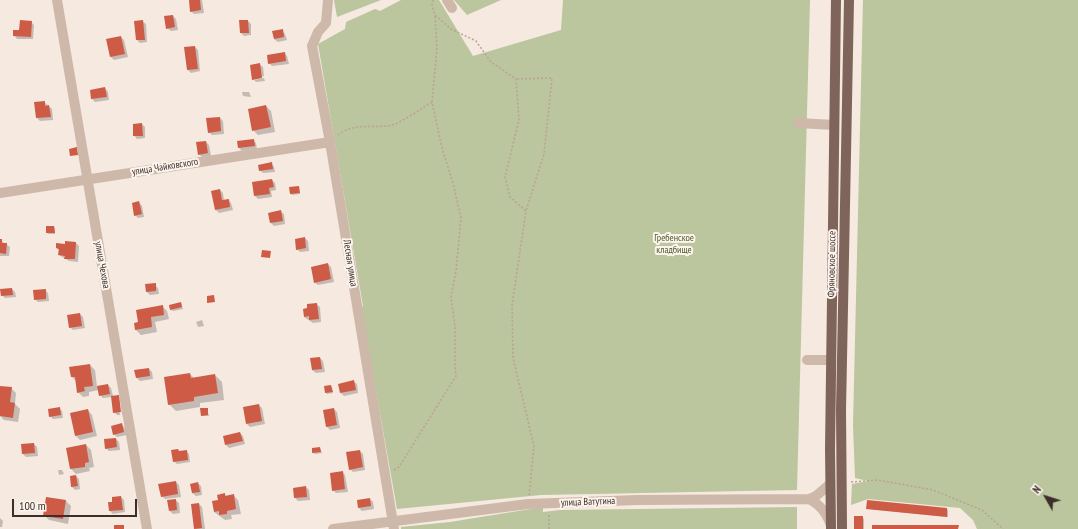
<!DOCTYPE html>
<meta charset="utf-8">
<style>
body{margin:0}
#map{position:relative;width:1078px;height:529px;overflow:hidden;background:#f5e9e0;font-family:"PT Sans Narrow",sans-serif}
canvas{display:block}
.north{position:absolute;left:1026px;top:477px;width:40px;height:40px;-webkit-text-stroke:3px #fcf4ed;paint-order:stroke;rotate:309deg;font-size:11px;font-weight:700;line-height:16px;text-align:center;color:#3c2e2a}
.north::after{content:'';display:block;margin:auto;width:14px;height:18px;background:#3c2e2a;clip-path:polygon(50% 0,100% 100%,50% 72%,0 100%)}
.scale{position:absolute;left:12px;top:499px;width:125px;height:18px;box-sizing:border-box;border:2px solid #3c2e2a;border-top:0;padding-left:5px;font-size:12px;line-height:14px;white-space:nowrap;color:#3c2e2a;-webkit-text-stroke:3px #fcf4ed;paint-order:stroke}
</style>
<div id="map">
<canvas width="1078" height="529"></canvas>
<div class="north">N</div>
<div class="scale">100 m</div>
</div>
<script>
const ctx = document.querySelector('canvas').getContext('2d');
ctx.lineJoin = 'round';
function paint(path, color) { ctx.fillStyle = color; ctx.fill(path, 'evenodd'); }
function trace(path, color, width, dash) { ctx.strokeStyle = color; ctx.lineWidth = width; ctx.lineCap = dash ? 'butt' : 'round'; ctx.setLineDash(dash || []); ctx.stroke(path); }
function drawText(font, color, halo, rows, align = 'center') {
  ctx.font = font + ' "PT Sans Narrow",sans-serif'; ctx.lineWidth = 4; ctx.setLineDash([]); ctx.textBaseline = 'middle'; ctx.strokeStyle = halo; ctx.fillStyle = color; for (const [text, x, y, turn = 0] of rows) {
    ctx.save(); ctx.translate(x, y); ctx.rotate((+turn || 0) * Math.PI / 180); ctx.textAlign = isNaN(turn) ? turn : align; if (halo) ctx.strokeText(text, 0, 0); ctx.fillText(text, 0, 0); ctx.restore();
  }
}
paint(new Path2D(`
 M334 0H381L337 17Z
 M401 0H439L473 56 561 30 563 0H810L797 490 541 495 397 509 361 307 363 306 318 44 345 29 346 22 375 9 380 11Z
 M454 0H501L467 15Z
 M863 0H1078V529H977L973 520 960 508 868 499 851 505 852 484 868 481 855 478 853 425Z
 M543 507V512L560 510 797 507V529H401V527L450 522Z`), '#bbc59e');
paint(new Path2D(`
 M190 0H202L204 13 194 14 191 11Z
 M173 16 176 19 178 30 171 31 167 28Z
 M142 21 146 24 147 42 140 43 137 40Z
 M248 21 251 24V35L244 36 241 33Z
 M31 22 34 25 33 39H17L14 35Z
 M282 30 285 34 287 40 278 42 274 39Z
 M121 37 124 40 128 57 114 60 111 57 107 40Z
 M195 47 198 50 200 71 191 73 188 70Z
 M284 53 287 56 289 64 272 66 269 63Z
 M259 64 263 67 264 76 254 78V80L253 79Z
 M264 78 265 81 256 82 254 80Z
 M105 88 108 92 109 100 95 102 92 99Z
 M242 92H249L251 97 243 96Z
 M44 102 52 109 53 120 40 121 37 118Z
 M266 106 271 111 275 132 258 135 253 130Z
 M220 118 223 121 224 134 212 135 209 132Z
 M142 124 145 127V138L137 139 134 135Z
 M253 140 256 143 257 149 242 151 239 148Z
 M206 142 209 145 211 156 202 157 199 154Z
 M271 163 274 167 275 172 263 173 260 170Z
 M272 180 275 183 276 190 271 191 272 197 258 199 255 196Z
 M298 187 300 194 292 195 291 194Z
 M220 190 223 193 224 201 228 200 231 203 233 210 219 213 216 210Z
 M139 202 142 206 144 217 138 218 135 215Z
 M280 211 284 214 285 224 274 226 271 223Z
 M54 227 55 228V234H49L47 233Z
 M305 238 308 241 309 251 300 252 297 249Z
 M0 240 10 247 9 256H0Z
 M76 243 79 246 78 262 69 261 59 255V251L57 248Z
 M328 264 331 267 334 282 318 285 314 282Z
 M155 285 158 288 159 294 150 295 147 292Z
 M12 289 15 292 16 297 5 298 2 295Z
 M45 290 48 293 49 301 38 302 35 299Z
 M181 303 183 309 173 311 171 310Z
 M316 304 320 307 321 322 313 323 304 317Z
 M162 306 167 311 169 319 155 322 157 332 141 335 136 330 135 324 139 323Z
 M80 314 83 317 85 328 73 330 70 327Z
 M202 320 204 326 198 327 196 322Z
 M320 358 323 361 325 372 316 373 312 370Z
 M90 365 95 370 97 387 108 385 111 388 113 396H118L121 399 123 414 122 415 120 398H118L120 415H117L114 412 112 397 103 398 100 395 99 390 89 392V396L83 397 78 392 76 381 72 377Z
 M149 369 152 372 153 379 140 381 137 378 136 371Z
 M190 374 194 378 215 375 222 382 224 400 200 403V407L176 411 169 404Z
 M353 381 357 384 358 393 344 396 341 393Z
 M331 386 333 393 327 394 326 393Z
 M0 387 11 388 16 393 15 404 20 409 18 422 4 420 0 416Z
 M259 405 262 408 265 424 250 427 247 424Z
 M59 408 62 411 63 418 53 419 50 416Z
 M207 409 209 416H203L202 415Z
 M334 409 337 412 340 428 330 430 327 427 324 411Z
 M88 410 92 415 97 436 80 440 75 435Z
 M122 425 125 428 127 435 117 437 114 434Z
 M240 433 243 436 245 444 229 448 226 445 224 437Z
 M116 439 119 442 120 450 109 451 106 448Z
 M34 444 37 447 38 456 26 457 23 454 22 445Z
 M86 445 91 450 94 467 89 468 90 471 76 474 71 469Z
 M320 448 322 453 315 454 313 453Z
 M178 450 180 452 186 451 189 454 190 462 177 464 174 461Z
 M360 451 363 454 365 470 353 472 350 469Z
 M58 470H62L64 474 59 475Z
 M342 472 345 475 348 492 336 493 333 490Z
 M76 476 79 479 80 489 75 490 72 487Z
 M176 482 179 485 181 497 165 499 162 496Z
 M198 483 201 486 202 495 196 496 192 493Z
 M306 487 309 490 310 500 298 501 295 498 294 488Z
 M225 494 227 497 234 496 238 500 241 514 231 515 232 519 225 520 214 512 219 501Z
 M121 497 124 500 125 512 113 514 110 511 113 503Z
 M370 499 373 502 374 509 362 511 359 508Z
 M175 500 179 503 180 513 173 514 170 511Z
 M66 501 71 506 68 524 49 520 44 515Z
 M199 504 202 507 205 529H195L192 505Z
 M867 508 947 509 948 510V517L868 509Z
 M0 518 3 521 2 527H0Z
 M863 518 864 519V529H855Z`), '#0003');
paint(new Path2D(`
 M189 0H200L201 10 190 12Z
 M173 15 175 27 166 29 164 16Z
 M20 20 32 21 31 37 13 36V30H19Z
 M143 20 145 40H136L134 21Z
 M239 20H248L249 33H240Z
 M283 29 284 37 274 39 272 31Z
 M121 36 125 54 110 57 106 39Z
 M195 46 198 69 187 70 184 47Z
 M285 52 286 61 268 64 267 55Z
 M260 63 262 78 252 80 250 65Z
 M105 87 107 97 91 99 90 90Z
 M45 101V106L49 105 51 117 36 118 34 102Z
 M266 105 271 127 252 131 248 109Z
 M220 117 221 131 208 133 206 118Z
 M142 123 143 136H133V124Z
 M254 139 255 146 238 148 237 141Z
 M206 141 208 153 198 155 196 142Z
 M77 147 78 155 70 156 69 149Z
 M272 162 273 169 259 171 258 165Z
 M272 179 274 187 269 188 270 194 254 196 252 182Z
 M299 186 300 193 290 194 289 187Z
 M220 189 222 200 229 199 230 207 215 210 211 191Z
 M139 201 142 214 134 216 132 203Z
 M281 210 283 221 270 223 268 213Z
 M46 226H54L55 233H46Z
 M305 237 306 248 296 250 295 239Z
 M0 239H2V243H7L6 254 0 253Z
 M65 241 76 242 75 259H64L65 256 58 255 59 249 56 248V243L65 244Z
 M262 250 271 251 270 258 261 257Z
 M328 263 331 279 314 283 311 267Z
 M156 283V291L146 292 145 284Z
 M12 288 13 295 1 296 0 289Z
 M46 289V299L34 300 33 290Z
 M214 295 215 302 207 303V296Z
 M181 302 182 307 170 310 169 305Z
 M317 303 319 319 309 320V316L304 317 303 309 307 308V304Z
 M163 305 164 315 151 317 152 327 135 330 134 323 138 322 136 310Z
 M80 313 82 326 69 328 67 315Z
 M320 357 322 369 312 370 310 358Z
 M90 364 93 386 84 387 85 391 77 393 75 377H71L69 367Z
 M149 368 150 376 136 378 134 370Z
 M190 373 191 378 215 374 218 393 194 397V401L168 405 164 377Z
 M354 380 356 390 340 393 338 384Z
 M108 384 110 394 99 396 97 386Z
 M331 385 333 392 325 393 324 386Z
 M0 386 12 387 10 402 15 403 13 418 0 416Z
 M119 395 121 412 113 413 111 396Z
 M259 404 262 421 246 424 243 407Z
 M60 407 61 415 49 417 48 409Z
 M200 408H208V415L201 416Z
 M334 408 337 425 326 427 323 410Z
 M88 409 93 432 75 436 70 413Z
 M122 423 124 432 113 435 111 426Z
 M240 432 243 441 225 445 223 436Z
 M116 438 117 447 105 449 104 439Z
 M34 443 35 453 22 454 21 444Z
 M86 444 89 462 85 463V467L70 469 66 448Z
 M320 447 321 452 312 453V448Z
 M178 449 179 451 187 450 188 460 173 462 171 450Z
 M360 450 363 467 349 470 346 452Z
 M343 471 345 489 332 491 330 473Z
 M76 475 78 486 71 487 70 476Z
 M176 481 178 494 161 497 158 484Z
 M198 482 200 492 192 493 190 484Z
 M306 486 307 497 294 498 293 488Z
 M225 493V496L234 494 236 509 227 511V514L219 515V511L214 512 212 501 218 500 217 495Z
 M121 496 123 510 109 511 108 502H112V497Z
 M46 497 66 500 63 519 43 516Z
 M370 498 371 506 358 508 357 500Z
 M176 499 177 510 169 511 167 500Z
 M867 500 947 508V517L866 509Z
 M199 503 202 528 194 529 191 504Z
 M854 516H863V529H854Z
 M114 525H124V529H114Z
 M872 525H959L958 529H872Z`), '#cd5b45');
trace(new Path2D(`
 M433 0 432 5 435 15 451 29 476 41 491 62 516 79 519 120 505 177 510 197 526 211 512 305 513 358 534 446 529 496
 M517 79 552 78 544 154 526 211
 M338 135C354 122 374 129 392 125 399 124 424 107 432 102
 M394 470 399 467 456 376 455 365V326L451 297 456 271 461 218 453 183 442 148 432 102 437 48 435 15
 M851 482 878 480 933 490 982 510 1003 529
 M549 529V513`), '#baa294', 1.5, [2, 2]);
trace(new Path2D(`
 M57 0 147 529
 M328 0 326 23 318 32 312 46 330 142 394 529
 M447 0 452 8
 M798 123 834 125
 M0 193 330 142
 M807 360H831
 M809 499 816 496 830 484
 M333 529 528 504 637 500 809 499C821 505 826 513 831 525`), '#ceb8aa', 10);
trace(new Path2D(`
 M831 529 830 449 836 0
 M842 529 841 410 849 0`), '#7e645a', 10);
drawText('10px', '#3c2e2a', '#fcf4ed', [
 ["улица Чайковского",165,167,-9],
 ["Лесная улица",350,263,81],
 ["Фряновское шоссе",832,264,-89],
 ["улица Чехова",102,265,80],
 ["улица Ватутина",588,502,-2]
]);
drawText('10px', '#4e5c2c', '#fcf4ed', [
 ["Гребенское",674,238],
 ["кладбище",674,250]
]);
</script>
